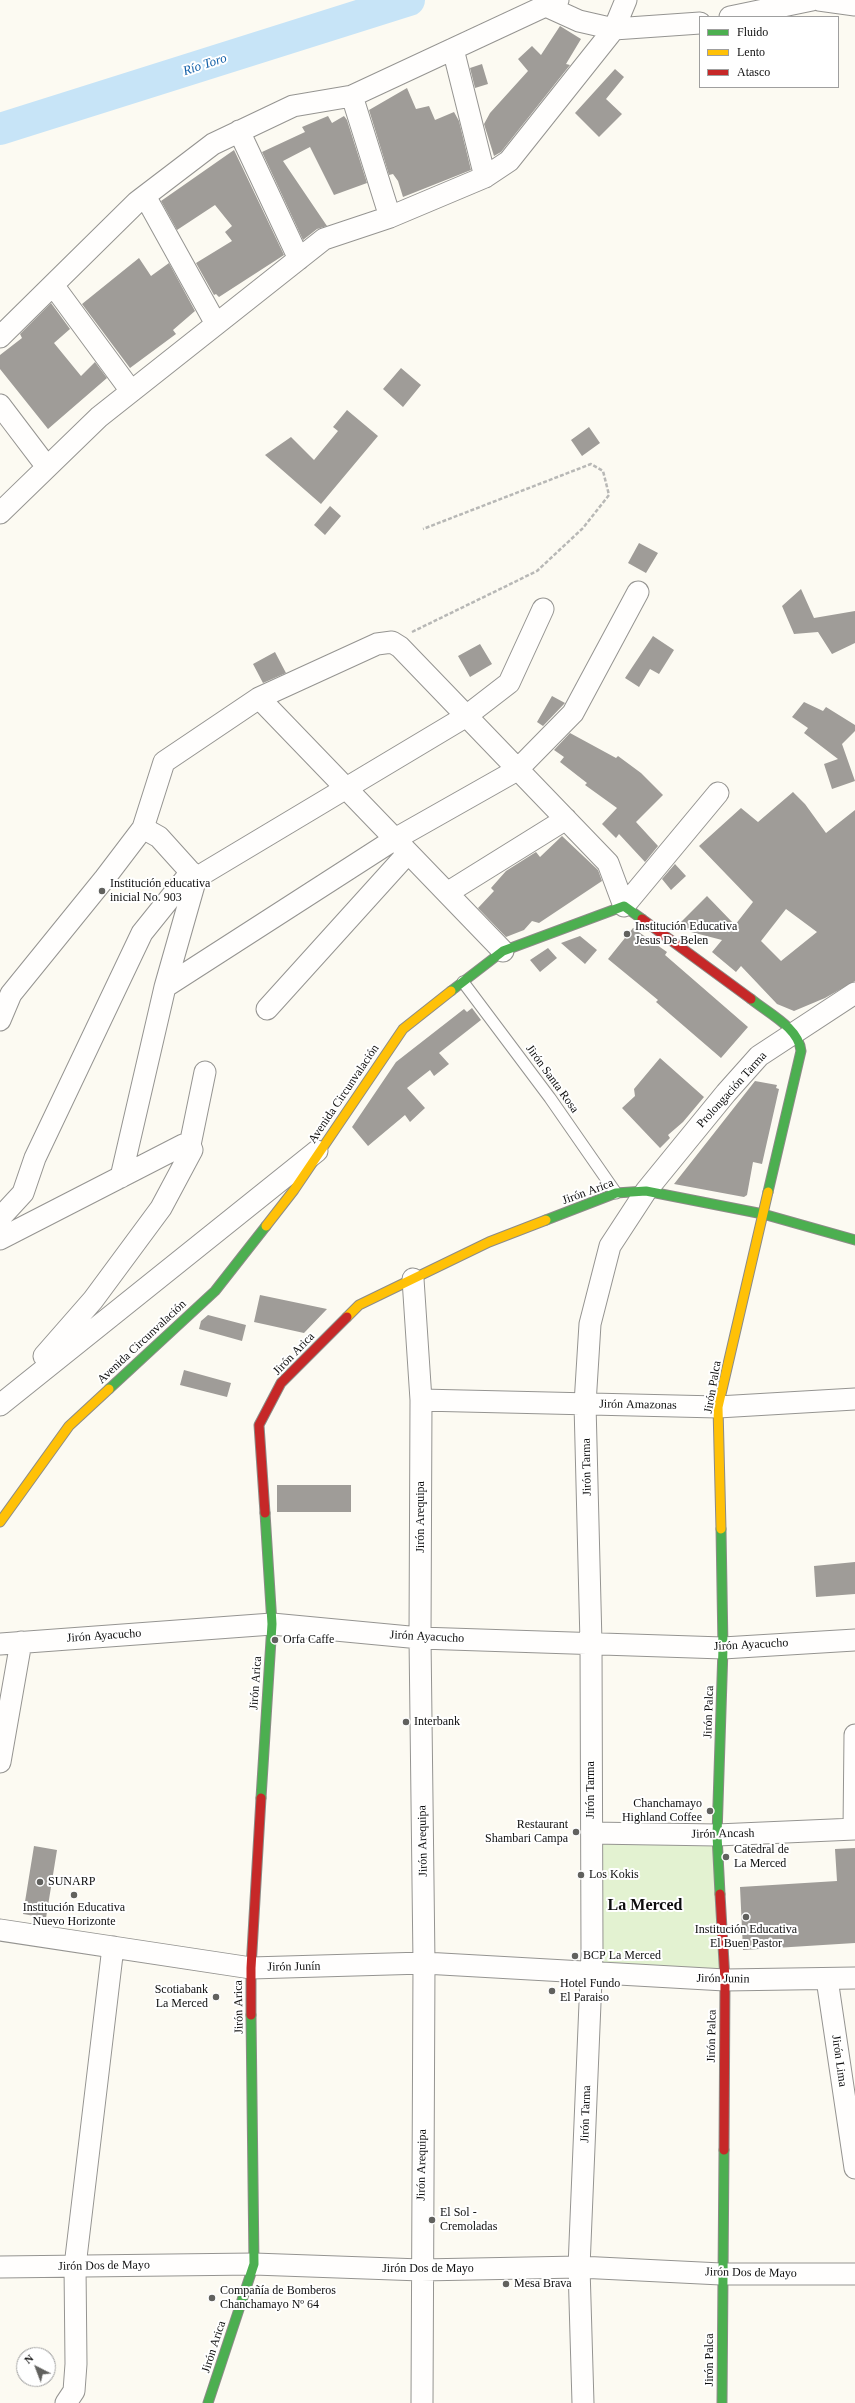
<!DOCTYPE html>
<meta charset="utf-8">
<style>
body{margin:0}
#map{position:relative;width:855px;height:2403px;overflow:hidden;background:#fcfaf2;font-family:Georgia,serif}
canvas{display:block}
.legend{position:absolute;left:699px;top:16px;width:140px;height:72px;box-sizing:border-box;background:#fff;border:1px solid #9f9f9f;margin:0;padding:5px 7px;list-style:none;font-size:12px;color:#0e0e0e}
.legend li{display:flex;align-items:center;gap:8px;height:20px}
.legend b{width:20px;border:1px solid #9f9f9f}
.north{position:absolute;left:16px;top:2347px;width:40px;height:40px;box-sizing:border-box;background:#fff;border:1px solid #9f9f9f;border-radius:50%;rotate:318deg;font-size:11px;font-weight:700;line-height:16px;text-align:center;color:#0e0e0e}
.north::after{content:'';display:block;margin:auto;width:14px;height:18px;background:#61615e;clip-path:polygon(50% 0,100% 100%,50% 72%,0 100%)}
</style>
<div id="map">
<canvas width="855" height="2403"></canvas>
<ul class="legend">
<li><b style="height:5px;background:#4caf50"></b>Fluido</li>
<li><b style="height:5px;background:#ffc107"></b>Lento</li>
<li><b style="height:5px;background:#c62828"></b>Atasco</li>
</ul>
<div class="north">N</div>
</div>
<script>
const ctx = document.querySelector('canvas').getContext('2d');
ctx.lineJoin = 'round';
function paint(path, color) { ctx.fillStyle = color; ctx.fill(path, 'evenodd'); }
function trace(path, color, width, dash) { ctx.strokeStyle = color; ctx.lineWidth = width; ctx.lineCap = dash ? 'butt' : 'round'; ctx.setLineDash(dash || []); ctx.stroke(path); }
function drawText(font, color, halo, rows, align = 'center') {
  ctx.font = font + ' Georgia,serif'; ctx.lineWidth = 4; ctx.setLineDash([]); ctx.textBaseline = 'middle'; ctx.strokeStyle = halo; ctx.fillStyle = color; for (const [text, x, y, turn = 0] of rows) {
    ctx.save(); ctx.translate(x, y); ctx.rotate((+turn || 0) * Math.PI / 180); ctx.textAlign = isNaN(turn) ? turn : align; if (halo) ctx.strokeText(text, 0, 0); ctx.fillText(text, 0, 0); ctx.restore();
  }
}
paint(new Path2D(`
 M592 1833 717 1835 725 1980 591 1973Z`), '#e3f2d1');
trace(new Path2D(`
 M0 129 409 0`), '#c7e4f7', 32);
paint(new Path2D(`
 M560 26 581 39 566 64 570 65 501 152 494 156 484 124 490 113 528 71 518 59 532 46 541 55Z
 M482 64 488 84 475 88 470 68Z
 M615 69 624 77 606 99 622 114 599 137 575 113Z
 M407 88 416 109 429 106 435 120 454 112 459 121 471 170 403 197 398 181 393 174 389 175 369 110Z
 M328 116 332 123 344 116 347 120 367 183 334 195 310 147 283 161 327 226 317 229 303 240 262 152 305 132 302 127Z
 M234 150 284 255 219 297 216 294 214 295 196 263 232 241 225 232 232 226 215 205 177 230 161 201Z
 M139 258 151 276 169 263 195 311 173 330 176 334 130 368 82 304Z
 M51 303 70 329 54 343 81 376 95 362 107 378 48 429 0 369V355L22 338 20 334Z
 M401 368 421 385 403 407 383 389Z
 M347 410 378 436 321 504 265 455 291 437 314 460 338 431 333 427Z
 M589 427 600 443 582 456 571 440Z
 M330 506 341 516 325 535 314 525Z
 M639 543 658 553 646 573 628 563Z
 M801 589 814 618 855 611V643L832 654 818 632 794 634 782 606Z
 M653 636 674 650 659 674 650 669 639 687 625 678Z
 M480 644 492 664 470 677 458 656Z
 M275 652 286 673 263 683 253 664Z
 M552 696 565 703 543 726 537 722Z
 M804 702 823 711 826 707 855 725V731L842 744 855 781 832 789 824 764 838 759 804 733 808 728 792 717Z
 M570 733 616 758 618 756 641 773 663 795 636 822 658 846 645 862 619 834 616 838 602 824 617 808 585 785 587 783 560 762 564 757 554 750Z
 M793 792 805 804 826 833 855 810V981L825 998 794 1011 777 1004 741 966 736 972 712 952 722 940 691 932 681 922 707 896 735 925 753 902 699 846 741 808 758 822ZM786 909 817 932 781 961 761 941Z
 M562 836 598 870 602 881 539 923 532 921 524 930 506 937 478 908 494 891 491 888 506 871 536 852 540 857Z
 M675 864 686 876 671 890 662 879Z
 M633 928 667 952 665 955 748 1027 721 1058 656 1002 658 1000 608 959Z
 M580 936 597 950 585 964 561 943Z
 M548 948 557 958 540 972 530 960Z
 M472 1008 481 1020 439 1053 449 1064 434 1076 430 1070 407 1088 425 1108 410 1122 405 1115 368 1146 352 1127 396 1062 464 1009 467 1012Z
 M660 1058 704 1097 683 1122 668 1135 670 1138 660 1148 622 1108 635 1096 634 1089Z
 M755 1081 777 1085 776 1088 779 1089 762 1164 753 1162 747 1195 744 1197 674 1184Z
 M260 1295 327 1309 304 1333 254 1322Z
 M208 1315 246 1325 242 1341 199 1329 201 1321Z
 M184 1370 231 1383 227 1397 180 1385Z
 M277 1485H351V1512H277Z
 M855 1562V1594L816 1597 814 1566Z
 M34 1846 57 1850 46 1918 23 1914Z
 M855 1848V1943L743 1950 740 1887 837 1881 835 1849Z`), '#9f9c98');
const lane = new Path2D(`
 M463 982 550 1098 616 1193`);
const street = new Path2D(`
 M819 0 855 5
 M546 6 579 21 614 29 700 23
 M730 17 812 0
 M453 49 485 177
 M352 96 390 217
 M239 131 299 259
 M145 196 216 324
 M53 285 131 391
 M0 337 137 202 213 144 293 106 352 96 558 0
 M0 405 47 467
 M0 513 99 417 324 239 390 217 485 177 509 161 614 29 626 0
 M259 698 503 951
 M196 878 465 717 509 683 543 609
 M447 893 566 819
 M624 906 718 793
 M165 987 395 839 517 770 573 713 638 592
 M267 1009 408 853
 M0 1020 11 994 105 878 143 828 164 762 259 698 377 644 392 642 400 647 608 863 624 906
 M121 1177 165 987 196 878 159 837 143 828
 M0 1218 23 1193 35 1158 142 933 191 872
 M0 1239 183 1145H190
 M413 1279 421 1400 420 1638 424 1963 422 2403
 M44 1356 93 1300 161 1208 192 1150 190 1145 205 1072
 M421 1400 718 1407 855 1399
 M0 1405 317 1151
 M0 1644 272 1624 420 1638 723 1648 855 1640
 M0 1762 21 1642
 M854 1829 855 1735
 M592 1833 717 1835 855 1829
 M0 1930 251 1968 424 1963 725 1980 855 1978
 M827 1979 855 2168
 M0 2267 254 2264 421 2270 579 2267 721 2274H855
 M66 2403 74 2391 76 2364 75 2266 113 1947
 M583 2403 579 2267 592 1955 591 1643 585 1404 590 1324 610 1246 646 1191 726 1093 759 1056 855 993`);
const fast = new Path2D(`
 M451 991 503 951 624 906 642 919
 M751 999C768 1013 799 1028 801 1051L768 1192
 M546 1220 616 1193 646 1191 763 1214 855 1240
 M109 1389 215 1291 266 1226
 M261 1798 272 1624 265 1513
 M720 1894 717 1835 723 1648 721 1529
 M208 2403 254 2264 251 2015
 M722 2403 724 2150`);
const slow = new Path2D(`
 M266 1226 294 1190 403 1029 451 991
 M347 1317 359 1305 489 1242 546 1220
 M0 1522 69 1426 109 1389
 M721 1529 718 1407 768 1192`);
const jam = new Path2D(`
 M642 919 751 999
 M265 1513 259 1425 281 1383 347 1317
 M720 1894 725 1980 724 2150
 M251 2015V1968L261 1798`);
trace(lane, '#959491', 13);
trace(street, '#959491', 23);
trace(fast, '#8c8b87', 11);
trace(slow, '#8c8b87', 11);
trace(jam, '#8c8b87', 11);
trace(new Path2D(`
 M412 632 537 571 583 528 609 495 603 471 591 464 423 529`), '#b8b8b6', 2.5, [4, 2]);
trace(lane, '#fffefd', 11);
trace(street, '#fffefd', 21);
trace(fast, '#4caf50', 9);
trace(slow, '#ffc107', 9);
trace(jam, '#c62828', 9);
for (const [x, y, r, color] of [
 [102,891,4,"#61615e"],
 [627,934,4,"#61615e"],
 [275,1640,4,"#61615e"],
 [406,1722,4,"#61615e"],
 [710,1811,4,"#61615e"],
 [576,1832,4,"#61615e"],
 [726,1857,4,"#61615e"],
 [581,1875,4,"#61615e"],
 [40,1882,4,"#61615e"],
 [74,1895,4,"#61615e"],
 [746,1917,4,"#61615e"],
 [575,1956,4,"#61615e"],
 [552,1991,4,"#61615e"],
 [216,1997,4,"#61615e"],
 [432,2220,4,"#61615e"],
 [506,2284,4,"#61615e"],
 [212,2298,4,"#61615e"]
]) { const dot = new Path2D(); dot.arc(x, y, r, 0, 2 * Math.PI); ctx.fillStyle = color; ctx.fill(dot); trace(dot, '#fff', 1.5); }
drawText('12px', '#0e0e0e', '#fff', [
 ["Institución educativa",110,884],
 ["inicial No. 903",110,898],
 ["Institución Educativa",635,927],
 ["Jesus De Belen",635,941],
 ["Orfa Caffe",283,1640],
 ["Interbank",414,1722],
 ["Chanchamayo",702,1804,"right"],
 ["Highland Coffee",702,1818,"right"],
 ["Restaurant",568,1825,"right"],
 ["Shambari Campa",568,1839,"right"],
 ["Catedral de",734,1850],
 ["La Merced",734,1864],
 ["Los Kokis",589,1875],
 ["SUNARP",48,1882],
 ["Institución Educativa",74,1908,"center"],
 ["Nuevo Horizonte",74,1922,"center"],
 ["Institución Educativa",746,1930,"center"],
 ["El Buen Pastor",746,1944,"center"],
 ["BCP La Merced",583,1956],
 ["Hotel Fundo",560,1984],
 ["El Paraiso",560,1998],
 ["Scotiabank",208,1990,"right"],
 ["La Merced",208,2004,"right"],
 ["El Sol -",440,2213],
 ["Cremoladas",440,2227],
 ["Mesa Brava",514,2284],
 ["Compañía de Bomberos",220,2291],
 ["Chanchamayo Nº 64",220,2305]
], 'left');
drawText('12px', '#0e0e0e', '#fff', [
 ["Jirón Santa Rosa",552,1079,54],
 ["Prolongación Tarma",732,1090,-48],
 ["Avenida Circunvalación",344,1094,-56],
 ["Jirón Arica",588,1192,-20],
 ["Avenida Circunvalación",142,1342,-43],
 ["Jirón Arica",294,1354,-46],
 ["Jirón Palca",713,1387,-80],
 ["Jirón Amazonas",638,1405,1],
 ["Jirón Tarma",587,1467,-91],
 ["Jirón Arequipa",421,1517,-90],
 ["Jirón Ayacucho",104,1636,-4],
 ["Jirón Ayacucho",427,1637,3],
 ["Jirón Ayacucho",751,1645,-3],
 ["Jirón Arica",256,1683,-86],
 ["Jirón Palca",709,1712,-88],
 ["Jirón Tarma",591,1790,-90],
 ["Jirón Ancash",723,1834,-1],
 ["Jirón Arequipa",423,1841,-91],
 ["Jirón Junín",294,1967,-1],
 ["Jirón Junin",723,1979,1],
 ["Jirón Arica",239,2007,-91],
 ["Jirón Palca",712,2036,-89],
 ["Jirón Lima",839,2061,82],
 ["Jirón Tarma",586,2114,-88],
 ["Jirón Arequipa",422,2165,-89],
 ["Jirón Dos de Mayo",104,2266,-1],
 ["Jirón Dos de Mayo",428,2269],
 ["Jirón Dos de Mayo",751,2273,1],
 ["Jirón Arica",214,2347,-72],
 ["Jirón Palca",710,2360,-90]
]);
drawText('italic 13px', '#105ea7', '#fff', [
 ["Río Toro",205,65,-18]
]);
drawText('bold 16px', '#0e0e0e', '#fff', [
 ["La Merced",645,1906]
]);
</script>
